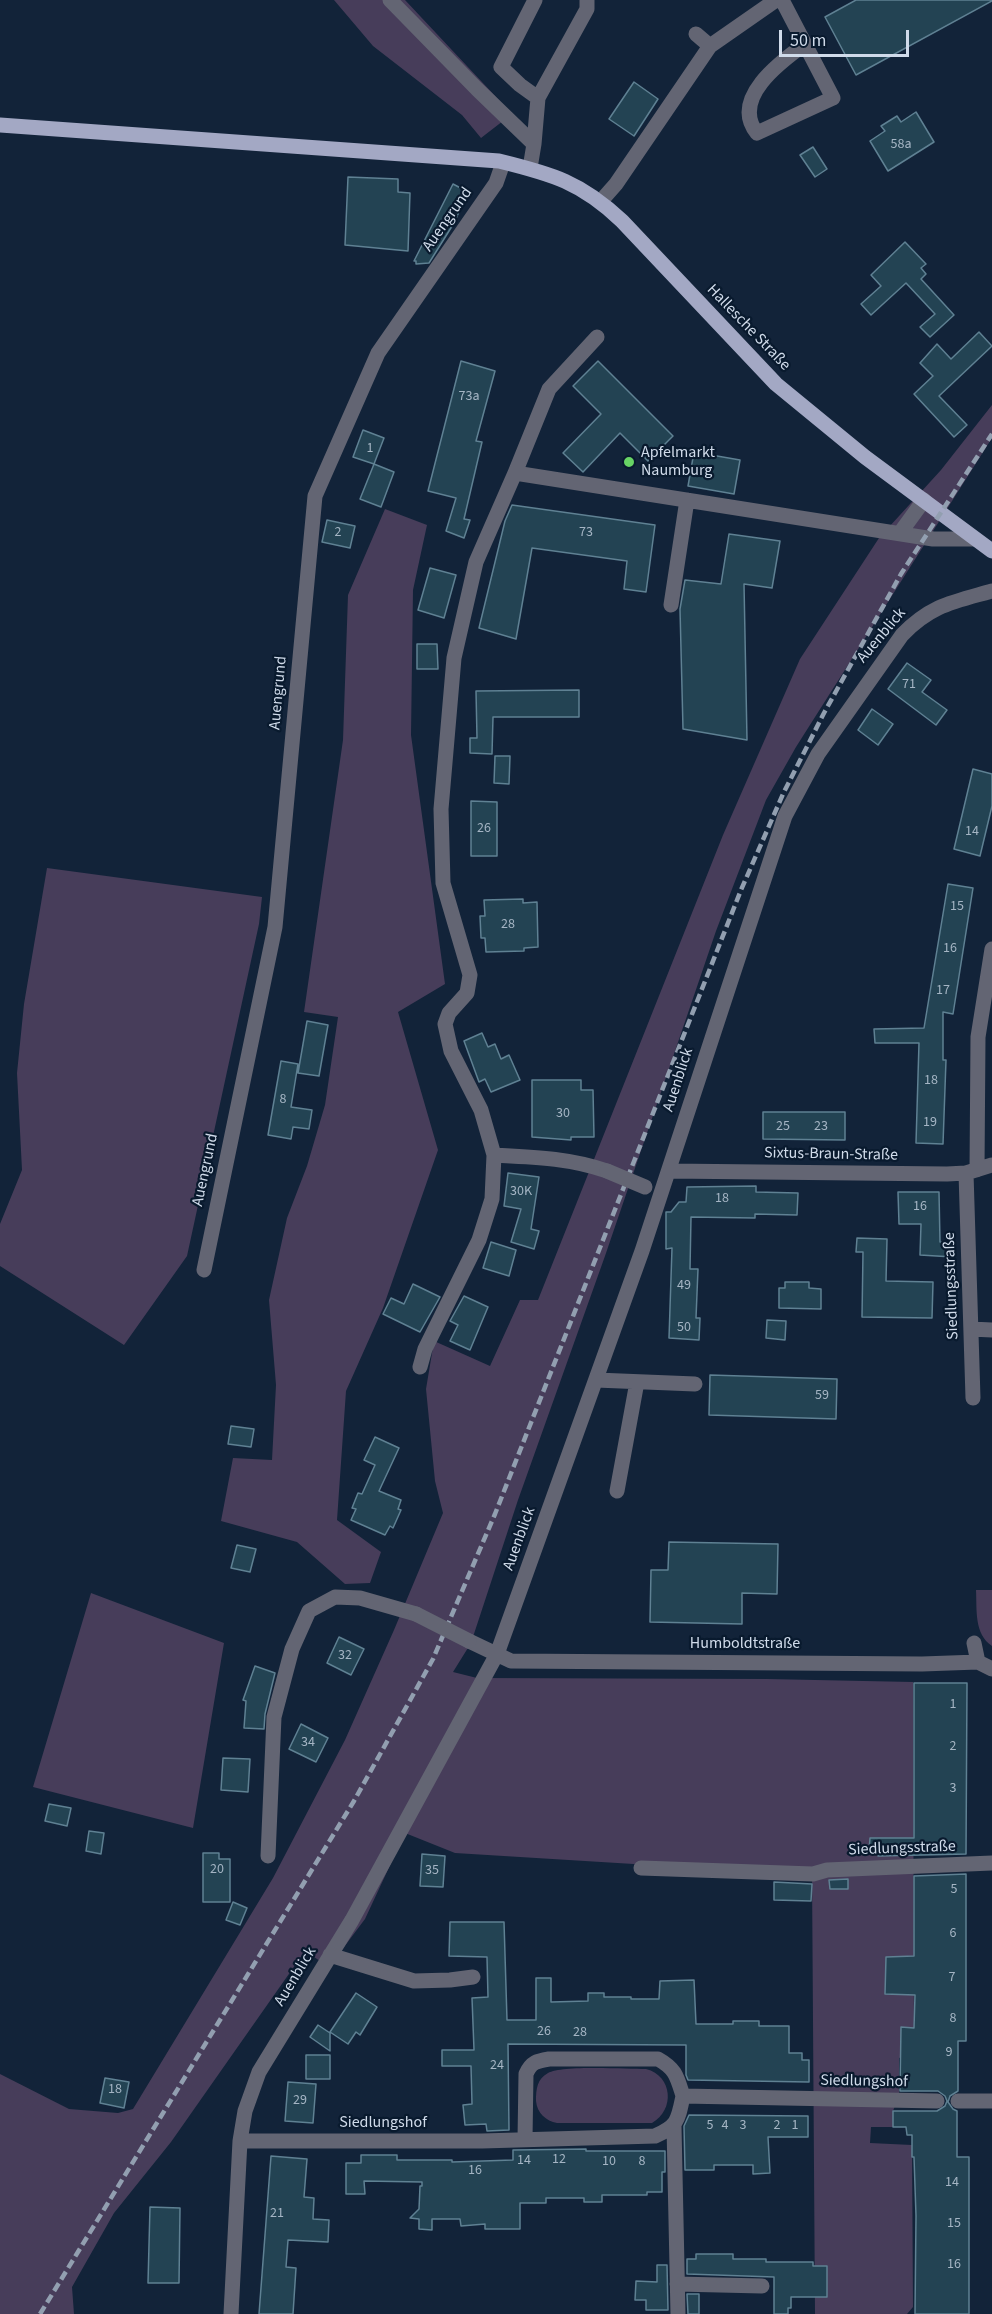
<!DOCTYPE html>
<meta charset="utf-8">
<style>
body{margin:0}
#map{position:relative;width:992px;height:2314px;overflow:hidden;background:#122339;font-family:"Source Sans 3",sans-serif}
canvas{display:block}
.scale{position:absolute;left:779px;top:30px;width:130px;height:27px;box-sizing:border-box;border:3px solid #d0dbea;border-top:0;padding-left:8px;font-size:18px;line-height:21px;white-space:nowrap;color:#d0dbea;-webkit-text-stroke:4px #091a2e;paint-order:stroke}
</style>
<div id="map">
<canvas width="992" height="2314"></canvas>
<div class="scale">50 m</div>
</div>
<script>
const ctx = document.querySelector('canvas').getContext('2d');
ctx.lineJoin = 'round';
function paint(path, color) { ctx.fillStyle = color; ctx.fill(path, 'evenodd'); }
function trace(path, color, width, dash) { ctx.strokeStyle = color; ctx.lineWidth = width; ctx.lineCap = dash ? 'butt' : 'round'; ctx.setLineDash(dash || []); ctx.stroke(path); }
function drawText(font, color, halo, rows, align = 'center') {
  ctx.font = font + ' "Source Sans 3",sans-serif'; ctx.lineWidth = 4.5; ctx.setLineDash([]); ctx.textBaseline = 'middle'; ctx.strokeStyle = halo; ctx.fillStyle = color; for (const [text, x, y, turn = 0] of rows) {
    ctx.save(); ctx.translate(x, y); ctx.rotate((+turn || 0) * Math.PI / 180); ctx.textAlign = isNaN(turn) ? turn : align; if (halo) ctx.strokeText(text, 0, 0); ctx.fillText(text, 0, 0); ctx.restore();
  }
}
paint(new Path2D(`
 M334 0H405L512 114 481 138 462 115 373 46Z
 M992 405V438L796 747 766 800 716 931 605 1256 518 1500 471 1643 453 1672 477 1678 767 1679 913 1682 914 2054 899 2058V2095L893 2111V2127H871L870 2143 912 2145 913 2307 907 2314H815L812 1875 455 1853 405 1833 365 1919 329 1967 305 1951 171 2142 114 2213 72 2287 74 2314H0V2074L69 2109 118 2113 133 2109 273 1878 345 1740 394 1630 443 1513 435 1481 426 1389 434 1341 490 1366 520 1300H538L723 835 800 659 879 538 941 470Z
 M385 509 427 525 413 590 411 735 445 984 398 1012 438 1150 383 1308 346 1391 337 1520 381 1552 370 1583 345 1584 297 1542 221 1521 233 1458 272 1460 276 1385 269 1300 287 1218 307 1166 325 1105 338 1017 304 1012 343 740 348 595Z
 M47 868 262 897 259 924 187 1256 124 1345 0 1266V1224L22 1170 17 1073 24 1004Z
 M976 1590H992V1646C974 1634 977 1610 976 1590Z
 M91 1593 224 1643 193 1828 33 1787Z
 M646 2069C673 2076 675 2110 652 2123H557C546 2121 537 2113 536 2101 536 2089 537 2079 548 2073 562 2065 627 2069 646 2069Z`), '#473d5a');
const building = new Path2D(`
 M856 0H992V1L856 75 825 17Z
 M634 82 658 99 634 136 609 119Z
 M916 112 934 142 888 171 870 141 885 131 881 126 897 116 901 122Z
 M813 147 827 169 815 177 800 155Z
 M348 177 398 179V192L410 193 408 251 345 245Z
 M453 184 468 192 454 223 429 263 416 264V261H414Z
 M905 242 926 264 921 268 926 274 921 279 954 315 930 337 920 327 935 314 906 283 871 315 861 304 881 286 871 275Z
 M979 332 992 346 939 396 967 425 954 437 914 394 933 376 920 363 937 344 951 359Z
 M461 361 495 371 476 441 482 442 464 519 470 520 464 538 446 531 456 498 428 491Z
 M598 361 673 436 648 461 620 433 583 472 563 453 601 414 573 386Z
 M363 430 384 438 374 464 353 457Z
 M694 452 740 460 734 494 688 486Z
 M374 464 394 472 381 507 360 499Z
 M512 505 655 525 646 592 624 589 627 561 532 548 516 639 479 628 505 521Z
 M327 520 355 526 350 548 322 542Z
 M729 534 780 541 772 588 744 584 747 740 683 729 680 609 685 580 721 584Z
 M430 568 456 575 444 618 418 610Z
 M417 644H437L438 669H417Z
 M907 663 931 680 922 692 947 710 936 725 888 689Z
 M579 690V717H493L492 754 470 753V738H477L476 691Z
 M872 709 893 724 878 745 858 730Z
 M495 756H510L509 784 494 783Z
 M973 769 992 774V806L980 856 954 849Z
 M471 801 497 802V856H471Z
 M948 884 973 888 953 1014 943 1012V1060H946L943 1144 916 1143 919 1043H875L874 1029 924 1028Z
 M523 899V903L537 902 538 947 524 948V951L486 952 485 938H481L480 916H485L484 900Z
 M307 1021 328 1025 319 1076 298 1073Z
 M482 1033 488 1047 495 1044 501 1059 509 1055 520 1080 491 1092 485 1079 479 1082 464 1041Z
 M281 1061 298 1064 291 1107 312 1110 309 1129 293 1127 291 1139 268 1135Z
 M532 1080H581V1090H593L594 1137H571V1140L532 1137Z
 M763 1112H845V1140L763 1139Z
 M508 1173 539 1177 531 1229 539 1231 534 1249 511 1242 521 1209 504 1206Z
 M756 1186V1192L798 1193 797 1215 755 1214V1218L691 1217 690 1269H698L696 1318H700L699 1340 669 1338 672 1248 666 1249V1212H671L679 1202H686L687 1187Z
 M898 1192H939L940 1242 954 1243 953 1257 920 1255 921 1224H899Z
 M857 1238 887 1239 886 1281 933 1282 932 1318 862 1317 863 1252H856Z
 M491 1242 516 1250 509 1276 483 1268Z
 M785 1282H809V1288L821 1289V1309L779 1308V1288H785Z
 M413 1284 440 1297 420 1332 383 1314 391 1298 404 1304Z
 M464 1296 488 1307 470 1350 450 1341 458 1325 450 1321Z
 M767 1320 786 1321 785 1340 766 1338Z
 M710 1375 837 1379 836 1419 709 1415Z
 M231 1426 254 1429 251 1447 228 1444Z
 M375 1437 399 1448 379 1491 401 1500 398 1509 401 1510 393 1528 390 1526 385 1535 351 1520 356 1509 352 1508 358 1493 362 1494 375 1465 364 1460Z
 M669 1542 778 1544 777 1594 742 1593V1624L650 1622 651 1570H668Z
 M237 1545 256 1549 250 1572 231 1568Z
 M339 1637 364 1649 351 1675 327 1663Z
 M255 1666 275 1673 265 1714 264 1729 244 1728 246 1701 243 1700Z
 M914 1683H967L966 1854 878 1856V1852L869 1851 870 1838H914Z
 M301 1724 328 1738 316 1762 289 1749Z
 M223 1758 250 1759 248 1792 221 1790Z
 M49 1804 71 1808 67 1826 45 1821Z
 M89 1831 104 1833 101 1854 86 1851Z
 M203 1853H219V1859H230V1902H203Z
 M422 1854 445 1856 443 1887 420 1886Z
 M966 1874V2041H958V2091L950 2096 948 2102 953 2109 957 2111V2157H969V2314H915L916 2216 914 2157H912V2135H907L906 2127H893V2111H937L945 2106 947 2101 945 2096 938 2091H900L901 2027 914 2028 915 1995 885 1994 886 1957 914 1956V1876Z
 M848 1879V1889H830L829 1880Z
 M774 1882 812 1884 811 1901 774 1900Z
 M233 1902 247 1908 240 1925 226 1920Z
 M450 1922H504L507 2020H536V1978H551V2002L588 2001V1993H604V1997H631V1999H659L660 1981 694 1980 696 2024H733V2021H759V2026H789V2053H802V2060H809V2082L688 2080 686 2075V2045L508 2044 509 2130 487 2131 486 2124 465 2125 463 2105 472 2104 471 2066H442V2050H474L472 1998 488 1997 487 1957 449 1956Z
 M356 1993 377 2007 360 2035 356 2032 348 2044 330 2032Z
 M318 2025 330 2033V2051L310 2037Z
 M306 2055H330V2079H306Z
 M105 2078 129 2082 124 2108 100 2103Z
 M288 2082 316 2084 313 2123 285 2121Z
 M689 2115 808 2116V2137H768L770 2173 753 2174V2165H714V2170H685L684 2126Z
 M586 2149V2151H665V2172H662V2192H647V2195H602V2202H584V2198H546V2203H520V2229H485V2224L461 2226 460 2219H432V2230L419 2229V2219L410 2218 419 2209 420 2186H422V2182L364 2181 365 2194H346V2163H361V2155H397V2160H452V2162L513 2160V2150Z
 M271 2156 307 2159 304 2197 314 2198 313 2219 329 2220 328 2242 288 2240 286 2267 296 2268 293 2314H259Z
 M150 2207 180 2208 179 2283H148Z
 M696 2254H733V2259H766V2262H813V2266H827V2297H791V2308H788V2314H774V2277L687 2274V2259H696Z
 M657 2265H667L668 2310H646V2300H635L636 2281 657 2282Z
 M687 2294H699V2314H688Z`);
paint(building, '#234353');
trace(building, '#5f8193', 1.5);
trace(new Path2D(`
 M390 0 477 89 534 144 530 168
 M535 0 501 67 520 85 538 98
 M782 0 833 98 757 133C730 99 780 62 805 44
 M696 34 710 46
 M534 144 538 98 587 9V0
 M601 201 616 184 710 46 776 0
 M515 473 933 539H975
 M900 533 924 500
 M671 605 687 500
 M494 1155C533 1157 570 1158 607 1171
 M977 1170 978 1037 992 949
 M669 1171 947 1174 966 1173 992 1165
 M966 1173 973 1398
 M204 1270 275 927 315 496 378 353 496 183 503 163
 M971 1329 992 1330
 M420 1367 425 1349 479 1240 492 1199 494 1155 481 1110 451 1051 445 1024 449 1013 467 993 470 975 443 883 441 809 454 658 476 562 515 473 549 389 597 337
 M596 1380 695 1384
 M617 1491 637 1382
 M469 1641 511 1661 922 1664 978 1662 992 1669
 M974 1643 978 1662
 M268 1856 274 1717 292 1649 309 1611 335 1597 360 1598 416 1614
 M641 1868 813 1874 827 1870 992 1863
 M330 1955 414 1981 450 1980 473 1977
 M958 2101H992
 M674 2126 678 2314
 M525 2139 526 2074C531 2062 537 2061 549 2059H658C676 2069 677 2077 683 2096L937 2101
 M240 2141H482L655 2136C678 2126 678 2120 683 2096
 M677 2284 762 2286
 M231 2314 240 2141 245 2111 259 2072 352 1920 497 1654 642 1251 785 816 818 754 902 635C931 605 953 602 992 591`), '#636573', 15);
trace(new Path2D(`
 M0 125 499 161C552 174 581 182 622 221L776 384 865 457 992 551`), '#a3a8c4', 15);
trace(new Path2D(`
 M40 2314 354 1801 433 1659 495 1514 741 890 783 794 824 713 901 574 992 434`), '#929fb0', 4.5, [9, 4.5]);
trace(new Path2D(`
 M607 1171 645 1187
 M416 1614 469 1641`), '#636573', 15);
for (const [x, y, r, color] of [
 [629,462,6,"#68d465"]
]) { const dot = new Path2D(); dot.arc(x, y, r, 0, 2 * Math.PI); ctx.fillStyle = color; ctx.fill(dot); trace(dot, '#091a2e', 2); }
drawText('14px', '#a5b5c4', null, [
 ["58a",901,145],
 ["73a",469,397],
 ["1",370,449],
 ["2",338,533],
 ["73",586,533],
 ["71",909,685],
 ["26",484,829],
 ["14",972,832],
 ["15",957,907],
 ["28",508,925],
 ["16",950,949],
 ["17",943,991],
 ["18",931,1081],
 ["8",283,1100],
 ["30",563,1114],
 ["19",930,1123],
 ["25",783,1127],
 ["23",821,1127],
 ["30K",521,1192],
 ["18",722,1199],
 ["16",920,1207],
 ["49",684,1286],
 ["50",684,1328],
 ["59",822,1396],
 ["32",345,1656],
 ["1",953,1705],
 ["34",308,1743],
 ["2",953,1747],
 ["3",953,1789],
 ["20",217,1870],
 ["35",432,1871],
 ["5",954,1890],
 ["6",953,1934],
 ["7",952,1978],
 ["8",953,2019],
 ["26",544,2032],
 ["28",580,2033],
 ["9",949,2053],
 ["24",497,2066],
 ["18",115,2090],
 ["29",300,2101],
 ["5",710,2126],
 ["4",725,2126],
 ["3",743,2126],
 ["2",777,2126],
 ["1",795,2126],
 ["12",559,2160],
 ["14",524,2161],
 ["10",609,2162],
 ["8",642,2162],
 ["16",475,2171],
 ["14",952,2183],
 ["21",277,2214],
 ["15",954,2224],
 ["16",954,2265]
]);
drawText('16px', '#d0dbea', '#091a2e', [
 ["Auengrund",448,220,-55],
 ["Hallesche Straße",748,328,46],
 ["Auenblick",882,636,-50],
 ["Auengrund",279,693,-85],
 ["Auenblick",679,1080,-72],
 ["Sixtus-Braun-Straße",831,1155,1],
 ["Auengrund",206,1170,-78],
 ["Siedlungsstraße",952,1286,-92],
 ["Auenblick",520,1539,-70],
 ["Humboldtstraße",745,1644],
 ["Siedlungsstraße",902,1849,-2],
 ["Auenblick",296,1977,-59],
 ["Siedlungshof",864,2082,1],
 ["Siedlungshof",383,2123]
]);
drawText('16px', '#d0dbea', '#091a2e', [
 ["Apfelmarkt",641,453],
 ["Naumburg",641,471]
], 'left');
</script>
